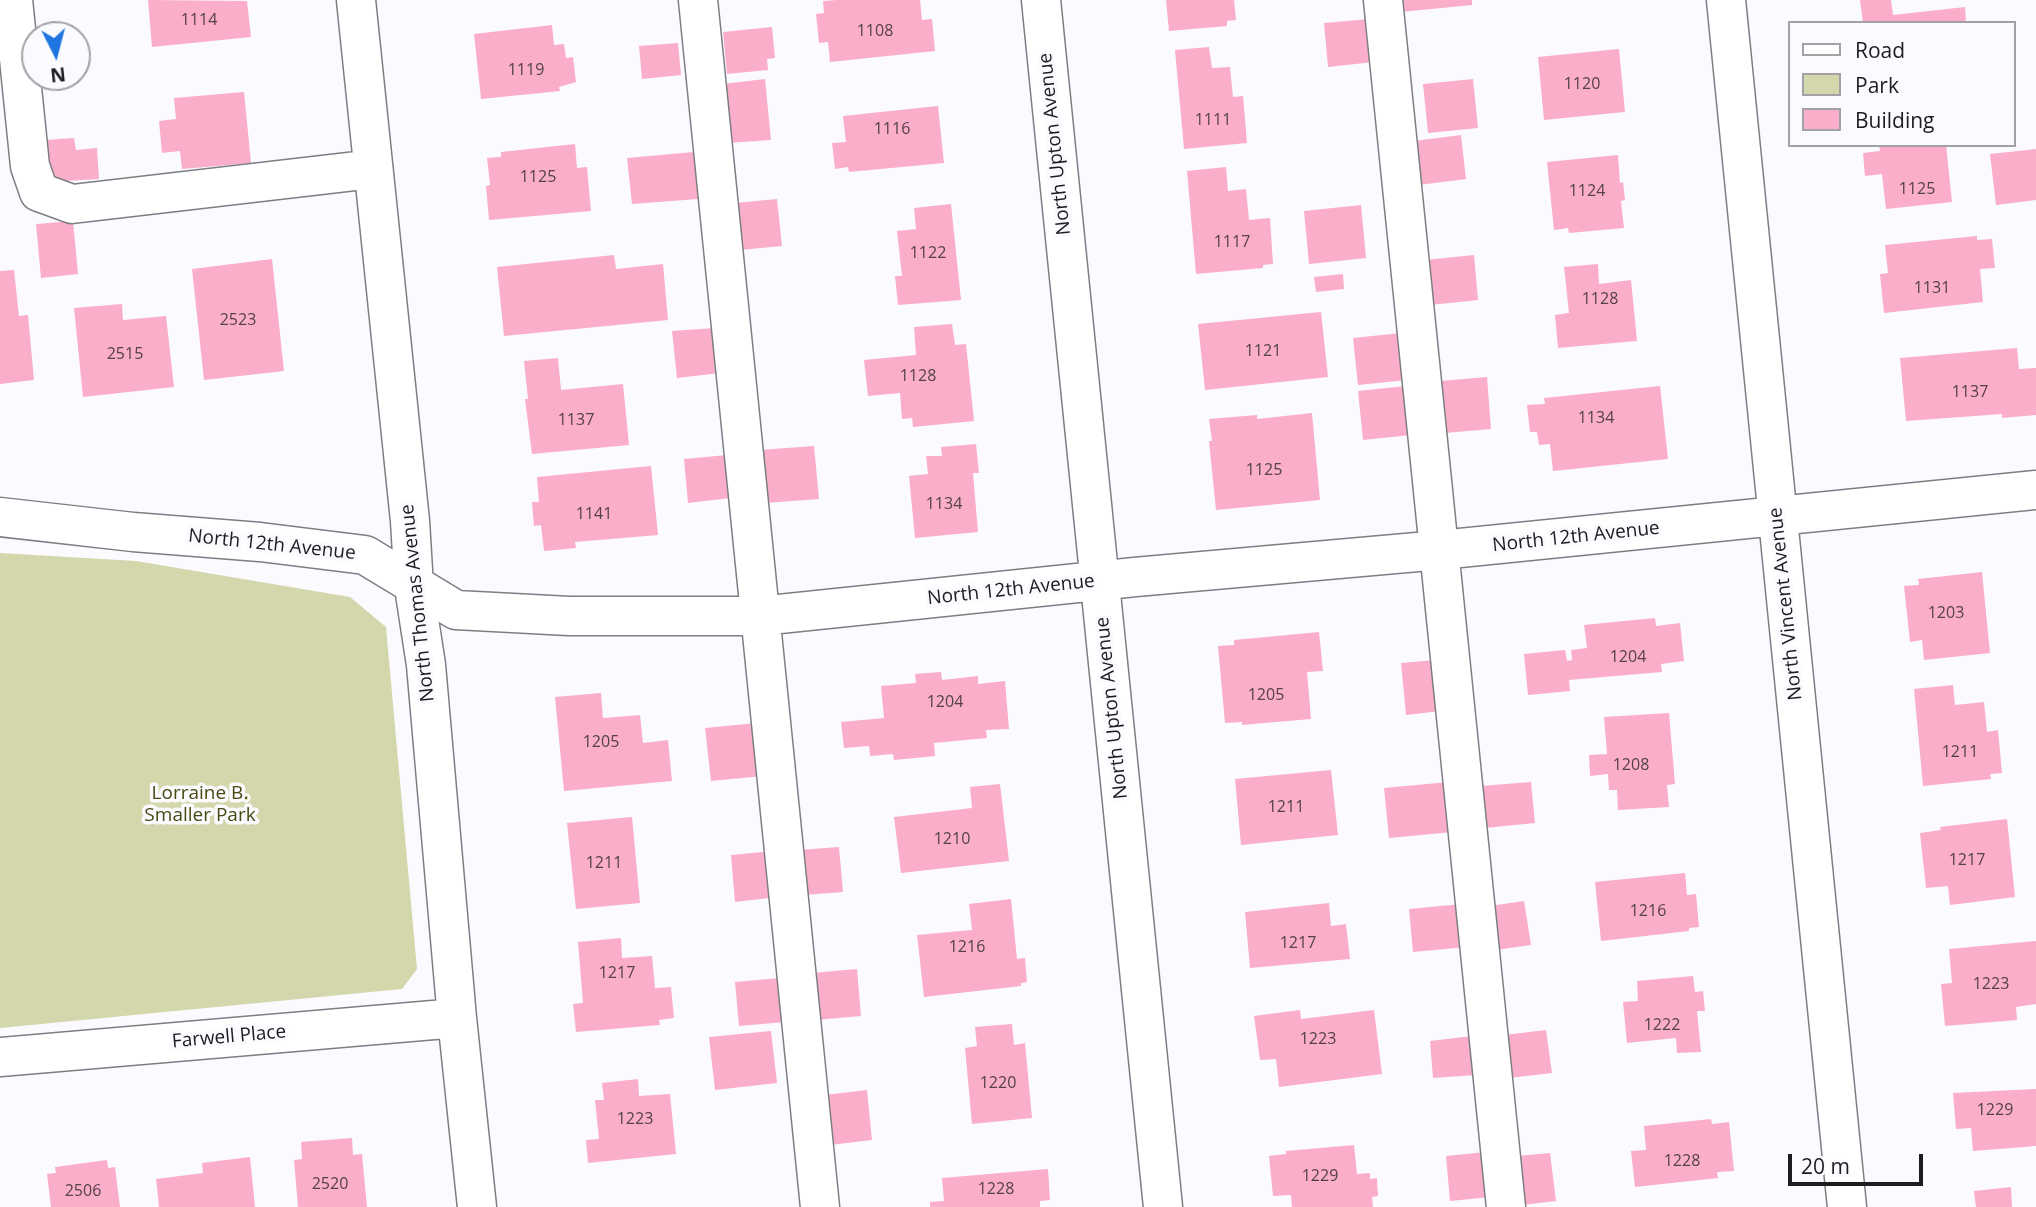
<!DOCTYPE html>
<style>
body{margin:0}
#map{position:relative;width:2036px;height:1207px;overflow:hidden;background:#fafaff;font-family:"Open Sans",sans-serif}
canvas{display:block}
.legend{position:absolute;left:1788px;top:21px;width:228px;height:126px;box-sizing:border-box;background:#fafaff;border:2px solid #a2a2a6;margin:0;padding:9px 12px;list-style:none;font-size:21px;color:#1d1d20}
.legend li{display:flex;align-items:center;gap:14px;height:35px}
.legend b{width:35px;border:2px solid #a2a2a6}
.north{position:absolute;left:21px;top:21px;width:70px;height:70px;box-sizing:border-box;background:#fafaff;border:2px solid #a2a2a6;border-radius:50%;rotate:174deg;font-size:19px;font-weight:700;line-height:28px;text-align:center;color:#1d1d20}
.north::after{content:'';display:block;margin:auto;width:24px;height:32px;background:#1f75df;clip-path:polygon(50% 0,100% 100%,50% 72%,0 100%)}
.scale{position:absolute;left:1788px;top:1154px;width:135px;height:32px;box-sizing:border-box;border:4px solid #1d1d20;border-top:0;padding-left:9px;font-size:21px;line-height:24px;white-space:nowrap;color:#1d1d20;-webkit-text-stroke:5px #fafaff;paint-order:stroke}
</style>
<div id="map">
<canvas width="2036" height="1207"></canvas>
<ul class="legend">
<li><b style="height:9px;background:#fff"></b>Road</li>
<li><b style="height:19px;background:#d4d7ab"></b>Park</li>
<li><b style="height:19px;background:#fbaec9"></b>Building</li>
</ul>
<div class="north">N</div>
<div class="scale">20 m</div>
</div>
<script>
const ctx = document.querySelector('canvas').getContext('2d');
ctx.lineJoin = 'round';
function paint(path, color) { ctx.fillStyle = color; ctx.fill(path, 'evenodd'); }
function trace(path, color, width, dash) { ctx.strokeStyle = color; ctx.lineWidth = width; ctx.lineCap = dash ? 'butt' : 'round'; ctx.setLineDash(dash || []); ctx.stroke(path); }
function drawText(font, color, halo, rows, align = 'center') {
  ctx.font = font + ' "Open Sans",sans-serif'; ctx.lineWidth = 7; ctx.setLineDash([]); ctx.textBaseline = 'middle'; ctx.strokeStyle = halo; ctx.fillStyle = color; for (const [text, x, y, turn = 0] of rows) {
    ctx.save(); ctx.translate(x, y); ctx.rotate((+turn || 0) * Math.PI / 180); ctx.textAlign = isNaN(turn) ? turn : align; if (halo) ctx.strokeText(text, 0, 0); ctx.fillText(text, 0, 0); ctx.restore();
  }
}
paint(new Path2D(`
 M0 553 136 561 350 597 386 627 417 969 402 989 0 1028Z`), '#d4d7ab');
paint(new Path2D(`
 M148 0 247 1 251 37 152 47Z
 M837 0H920L922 20 932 19 935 51 830 62 828 42 819 43 816 14 824 13 823 1Z
 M1166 0H1234L1236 20 1227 21V26L1169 31Z
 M1400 0H1472V5L1401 12Z
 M1860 0H1891L1893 15 1965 7 1966 23H1863Z
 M1370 19 1374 62 1328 67 1324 23Z
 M552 25 554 45 564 44 566 58 573 57 576 82 559 87 560 91 481 99 474 34Z
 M772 27 775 58 767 59 768 70 727 74 723 32Z
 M678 43 681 75 642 79 639 46Z
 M1209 47 1212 68 1230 67 1233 97 1243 96 1247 143 1184 149 1175 50Z
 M1619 49 1625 112 1544 120 1538 57Z
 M765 79 771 140 728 143 723 84Z
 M1473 79 1478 128 1428 133 1423 84Z
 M244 92 251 163 182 169 180 151 162 153 159 121 176 119 174 98Z
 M938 106 944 163 849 172 848 167 835 169 832 143 846 142 843 116Z
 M1461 135 1466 179 1419 185 1414 141Z
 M74 138 76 150 97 148 99 179 48 182 45 140Z
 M575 144 577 168 587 167 591 211 489 220 486 186 490 185 487 158 501 157V152Z
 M1879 145H1946L1952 202 1886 209 1882 174 1865 176 1863 153 1880 151Z
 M2036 149V200L1996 205 1990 154Z
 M694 152 698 199 632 204 627 158Z
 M1618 155 1620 183 1623 182 1625 200 1621 201 1624 228 1569 233 1568 228 1554 230 1547 162Z
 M1226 167 1228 191 1246 189 1249 220 1270 218 1273 264 1263 265V268L1196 274 1187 171Z
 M777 199 782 246 740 250 735 203Z
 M951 204 961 300 898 305 895 276H902L897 231 916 229 914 208Z
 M1361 205 1366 258 1309 264 1304 211Z
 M73 221 78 274 41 278 36 224Z
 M1977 236V240L1992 239 1995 268 1980 269 1983 302 1884 313 1880 274 1888 273 1885 245Z
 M614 255 616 269 663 264 668 320 504 336 497 267Z
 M1474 255 1478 300 1430 305 1426 260Z
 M272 259 284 371 204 380 192 269Z
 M1598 264 1599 284 1631 280 1637 341 1558 348 1555 315 1569 313 1564 267Z
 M14 270 19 316 28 315 34 380 0 384V271Z
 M1343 274 1344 289 1316 292 1314 277Z
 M122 304 123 320 166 316 174 387 83 397 74 308Z
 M1321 312 1328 377 1205 390 1198 324Z
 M952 324 955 345 966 344 974 421 913 427 912 418 902 419 900 393 868 396 864 360 916 355 914 327Z
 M715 328 720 373 677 378 672 331Z
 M1401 333 1406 380 1358 385 1353 338Z
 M2017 348 2019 369 2036 368V415L2002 418V414L1906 421 1900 358Z
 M558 358 561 390 623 384 629 445 532 454 525 399H528L524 361Z
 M1487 377 1491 429 1445 433 1440 381Z
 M1406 386 1411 435 1363 440 1358 391Z
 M1660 386 1668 459 1553 471 1550 444 1539 445 1537 432H1530L1527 405 1545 404 1544 398Z
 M1312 413 1320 500 1216 510 1209 441H1212L1209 419 1257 415V419Z
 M976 444 979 473H973L978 532 915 538 909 476 928 474 926 456H942L941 447Z
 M814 446 819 499 765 503 760 450Z
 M727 455 731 498 688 503 684 459Z
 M651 466 658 535 575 542 576 548 544 551 541 525 534 526 532 502H539L537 477Z
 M1982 572 1990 653 1924 660 1922 640 1910 642 1904 586 1919 585 1918 579Z
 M1655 618 1656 626 1680 623 1684 661 1661 664 1662 672 1569 680 1570 691 1528 695 1524 654 1565 650 1567 661 1572 660 1571 650 1587 648 1584 625Z
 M1319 632 1323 671 1307 672 1311 719 1242 725V722L1225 723 1218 646 1234 645V640Z
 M1436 660 1441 711 1406 715 1401 663Z
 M941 672 942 680 978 676V684L1005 681 1009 729 986 730 987 738 934 743 935 756 894 760 893 754 870 756 869 746 844 748 841 722 884 718 881 686 916 683 915 674Z
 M1953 685 1955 705 1984 702 1987 732 1998 730 2002 773 1990 774 1991 779 1923 786 1914 689Z
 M601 693 603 718 640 715 643 743 668 740 672 781 564 791 555 697Z
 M1669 713 1675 784 1667 785 1669 807 1618 810 1617 790H1609L1608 774 1590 776 1589 755 1607 754 1604 717Z
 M757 723 763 776 711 781 705 728Z
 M1331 770 1338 835 1241 845 1235 779Z
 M1449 782 1453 832 1389 838 1384 788Z
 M1531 782 1535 823 1485 828 1481 786Z
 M1000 784 1009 861 901 873 894 817 972 808 970 787Z
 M632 817 640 903 576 909 567 823Z
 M2007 819 2015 897 1950 905 1948 886 1926 888 1920 833 1941 830 1940 827Z
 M839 847 843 892 803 895 799 850Z
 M764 852 769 898 735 902 731 855Z
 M1685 873 1687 895 1696 894 1699 927 1689 928V931L1601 941 1595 882Z
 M1011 899 1017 959 1025 958 1027 982 1021 983V986L924 997 917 935 972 930 969 904Z
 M1524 901 1531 945 1496 950 1490 906Z
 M1329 903 1331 926 1346 924 1350 959 1250 968 1245 912Z
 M1462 904 1466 947 1413 952 1409 909Z
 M621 938 622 958 652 956 655 988 671 987 674 1018 659 1020 660 1025 576 1032 573 1004 583 1003 578 942Z
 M2036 941V1004L2016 1007 2017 1020 1945 1026 1941 984 1952 983 1949 949Z
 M857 969 861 1016 816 1020 812 973Z
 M1693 976 1695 992 1703 991 1705 1011H1697L1701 1052 1677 1053 1676 1038 1627 1043 1623 1002 1638 1001 1637 981Z
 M780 978 785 1022 739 1026 735 982Z
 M1300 1010 1301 1019 1374 1010 1382 1074 1279 1087 1276 1059 1260 1060 1254 1016Z
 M1012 1024 1014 1045 1025 1043 1032 1118 972 1124 965 1048 977 1046 975 1027Z
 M1546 1030 1552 1073 1509 1078 1504 1035Z
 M771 1031 777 1083 715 1090 709 1037Z
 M1472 1036 1476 1075 1433 1078 1430 1041Z
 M638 1079 639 1096 670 1094 676 1154 588 1163 586 1140 599 1139 595 1100H604L602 1083Z
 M2036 1089V1146L1973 1151 1971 1128 1956 1129 1953 1093Z
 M867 1090 872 1140 830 1145 825 1095Z
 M1711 1119 1712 1124 1729 1122 1734 1171 1717 1172 1718 1178 1635 1187 1631 1151 1646 1150 1644 1126Z
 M352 1138 353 1155 362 1154 367 1207H298L294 1160 302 1159 301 1142Z
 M1354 1145 1357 1174 1370 1173V1179L1377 1178 1378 1196 1372 1197 1373 1207H1292L1291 1195 1273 1196 1269 1156 1286 1154V1151Z
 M1486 1152 1491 1197 1450 1201 1446 1156Z
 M1550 1153 1556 1201 1522 1205 1517 1156Z
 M250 1157 255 1207H159L156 1179 203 1173 202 1163Z
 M107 1160 108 1168 115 1167 120 1207H51L47 1174 56 1173 55 1167Z
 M1048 1169 1050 1200 1040 1201V1207H930V1202L944 1201 942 1178Z
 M2011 1187 2012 1207H1976L1974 1191Z`), '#fbaec9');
const minor = new Path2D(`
 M13 0 30 166 39 192 72 204 373 169
 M356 0 410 521 414 587 426 665 457 1018 477 1207
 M698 0 820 1207
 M1041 0 1163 1207
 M1383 0 1506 1207
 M1726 0 1847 1207
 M0 517 133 532 260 542 365 555 456 610 569 616H760L1135 577 1440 550 2036 490
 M0 1057 457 1018`);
trace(minor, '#7d7e85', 41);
trace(minor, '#fff', 38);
drawText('16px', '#54414a', null, [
 ["1114",199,20],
 ["1108",875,31],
 ["1119",526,70],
 ["1120",1582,84],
 ["1111",1213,120],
 ["1116",892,129],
 ["1125",538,177],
 ["1125",1917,189],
 ["1124",1587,191],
 ["1117",1232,242],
 ["1122",928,253],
 ["1131",1932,288],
 ["1128",1600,299],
 ["2523",238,320],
 ["1121",1263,351],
 ["2515",125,354],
 ["1128",918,376],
 ["1137",1970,392],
 ["1134",1596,418],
 ["1137",576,420],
 ["1125",1264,470],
 ["1134",944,504],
 ["1141",594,514],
 ["1203",1946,613],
 ["1204",1628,657],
 ["1205",1266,695],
 ["1204",945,702],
 ["1205",601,742],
 ["1211",1960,752],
 ["1208",1631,765],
 ["1211",1286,807],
 ["1210",952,839],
 ["1217",1967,860],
 ["1211",604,863],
 ["1216",1648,911],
 ["1217",1298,943],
 ["1216",967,947],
 ["1217",617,973],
 ["1223",1991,984],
 ["1222",1662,1025],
 ["1223",1318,1039],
 ["1220",998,1083],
 ["1229",1995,1110],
 ["1223",635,1119],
 ["1228",1682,1161],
 ["1229",1320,1176],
 ["2520",330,1184],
 ["1228",996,1189],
 ["2506",83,1191]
]);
drawText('19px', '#1d1d20', '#fafaff', [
 ["North Upton Avenue",1055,144,-96],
 ["North 12th Avenue",1576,537,-6],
 ["North 12th Avenue",272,545,6],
 ["North 12th Avenue",1011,590,-6],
 ["North Thomas Avenue",418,603,-96],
 ["North Vincent Avenue",1786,604,-96],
 ["North Upton Avenue",1112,708,-96],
 ["Farwell Place",229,1037,-5]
]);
drawText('19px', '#494a12', '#fafaff', [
 ["Lorraine B.",200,794],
 ["Smaller Park",200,816]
]);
</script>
